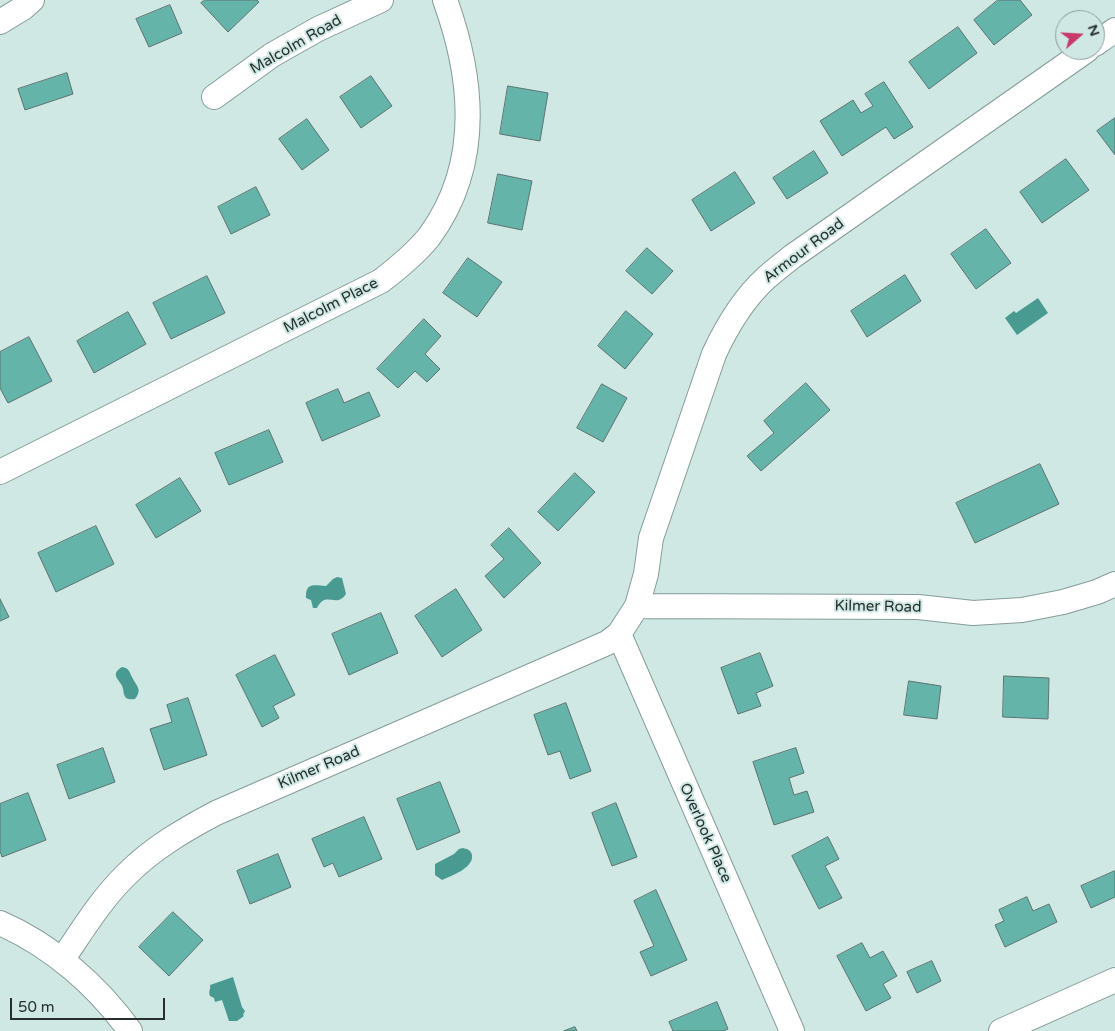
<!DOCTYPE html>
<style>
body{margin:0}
#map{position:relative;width:1115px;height:1031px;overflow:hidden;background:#cfe8e4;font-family:"Varela Round",sans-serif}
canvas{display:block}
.north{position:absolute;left:1055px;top:10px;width:50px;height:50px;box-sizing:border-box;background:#cfe8e4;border:1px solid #8b9e9b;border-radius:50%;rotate:71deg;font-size:14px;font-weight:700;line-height:20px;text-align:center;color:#252f2e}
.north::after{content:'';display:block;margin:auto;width:18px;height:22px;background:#c73a69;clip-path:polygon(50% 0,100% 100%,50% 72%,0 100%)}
.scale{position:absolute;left:10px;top:998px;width:155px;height:22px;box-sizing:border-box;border:2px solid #252f2e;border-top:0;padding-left:6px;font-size:15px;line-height:18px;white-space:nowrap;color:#252f2e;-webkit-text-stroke:4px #cfe8e4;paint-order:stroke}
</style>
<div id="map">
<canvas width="1115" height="1031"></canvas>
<div class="north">N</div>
<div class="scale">50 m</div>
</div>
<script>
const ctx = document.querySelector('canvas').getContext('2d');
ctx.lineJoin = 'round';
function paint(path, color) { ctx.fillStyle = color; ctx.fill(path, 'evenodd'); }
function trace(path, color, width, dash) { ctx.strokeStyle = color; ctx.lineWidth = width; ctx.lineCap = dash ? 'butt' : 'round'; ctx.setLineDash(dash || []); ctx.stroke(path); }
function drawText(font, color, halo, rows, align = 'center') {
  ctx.font = font + ' "Varela Round",sans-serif'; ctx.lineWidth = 4; ctx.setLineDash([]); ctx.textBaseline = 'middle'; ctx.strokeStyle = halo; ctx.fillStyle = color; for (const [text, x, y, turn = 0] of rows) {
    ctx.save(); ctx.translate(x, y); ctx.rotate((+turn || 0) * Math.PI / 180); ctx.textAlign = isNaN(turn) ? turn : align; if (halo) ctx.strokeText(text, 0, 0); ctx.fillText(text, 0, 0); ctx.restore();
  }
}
paint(new Path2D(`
 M1038 298 1048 313 1017 335 1005 318 1014 311 1016 313Z
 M337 577 342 578 346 594C336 609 326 590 317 608H313L311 600 306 598C305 581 316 586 326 586L333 579Z
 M122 667C129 668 129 671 132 677 136 686 143 689 135 699 120 701 126 691 121 684 116 677 112 673 122 667Z
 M463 848C467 849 471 850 472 855 474 868 451 876 442 880L435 875V864L454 854 459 849Z
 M233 977 242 1007 245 1011 243 1015 244 1016 237 1021H229L222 1000 215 1002 214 998 210 996C208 991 211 989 210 985Z`), '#499a90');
const building = new Path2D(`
 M205 0H257L259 2 228 32 201 3Z
 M998 0H1020L1032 15 994 45 974 20Z
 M170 5 182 33 149 47 136 19Z
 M958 27 977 53 929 89 909 62Z
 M67 73 73 94 25 110 18 89Z
 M371 76 392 106 361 128 340 97Z
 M884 82 913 127 894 139 886 127 842 156 820 121 853 100 861 113 873 106 865 94Z
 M508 86 548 93 540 141 500 134Z
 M1115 118V155L1097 131Z
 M307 119 329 150 302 170 279 139Z
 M814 151 828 173 787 199 773 178Z
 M1066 159 1089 190 1042 223 1020 192Z
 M735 172 755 203 711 231 692 200Z
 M498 174 532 181 522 230 488 223Z
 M256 187 270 215 231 234 218 207Z
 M986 229 1011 263 976 289 951 254Z
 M647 248 673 271 652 294 626 271Z
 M468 258 502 282 477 317 443 293Z
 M905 275 921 301 867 337 851 311Z
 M207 276 225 313 171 339 153 303Z
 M626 311 653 334 625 369 598 346Z
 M128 312 146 344 94 373 77 341Z
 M424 319 441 336 425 354 440 369 427 382 415 371 398 388 377 369Z
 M29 337 52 381 8 403 0 388V352Z
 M806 383 830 410 761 471 747 456 774 433 764 421Z
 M602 384 627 398 603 442 577 428Z
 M338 389 344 403 369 392 380 416 322 441 306 403Z
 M269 430 283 462 229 485 215 453Z
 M1040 464 1059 504 975 543 956 503Z
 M575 473 595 492 558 531 538 512Z
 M180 478 201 511 156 538 136 505Z
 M96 526 114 564 56 592 38 553Z
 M509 528 541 563 504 598 485 576 504 559 491 545Z
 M456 589 482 630 442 657 415 616Z
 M0 599 9 617 0 621Z
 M381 613 398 653 349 675 332 634Z
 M760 653 773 686 756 693 761 706 738 714 721 668Z
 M275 655 295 695 273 706 279 718 262 727 236 675Z
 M1004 676 1049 678 1048 719 1003 717Z
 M909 681 941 686 937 719 904 715Z
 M188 698 207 755 164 770 150 729 172 722 167 705Z
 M566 703 591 771 570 779 560 751 548 755 534 715Z
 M103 748 115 782 69 799 57 765Z
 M796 748 804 773 789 778 794 795 807 791 814 812 774 825 753 762Z
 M440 782 460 832 417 850 397 799Z
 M28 793 46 840 2 857 0 851V804Z
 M616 803 637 857 612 866 592 813Z
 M364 817 382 859 339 877 333 863 324 867 312 839Z
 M828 837 839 859 825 866 842 898 819 909 792 856Z
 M278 854 291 887 250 904 237 871Z
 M1115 871V897L1091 908 1081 886Z
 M656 890 687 960 651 976 640 952 654 946 634 901Z
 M1027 897 1033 911 1049 904 1057 922 1005 947 995 925 1004 921 999 910Z
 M173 912 203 940 169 976 139 947Z
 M862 943 870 958 883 951 897 976 883 984 891 998 866 1011 837 956Z
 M932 961 941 981 917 993 907 972Z
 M717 1002 728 1029 724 1031H673L669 1022Z
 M575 1027 577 1031H564Z`);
paint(building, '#64b4aa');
trace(building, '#5c736f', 1);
const minor = new Path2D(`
 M0 22 23 8 32 0
 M1095 44 1115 30
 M214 97 272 55 318 29 381 0
 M0 472 381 281C398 268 415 254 429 237 482 165 474 80 445 0
 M637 606 918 607 973 613 1022 610 1063 602 1097 592 1115 584
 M619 634 792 1031
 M0 923C51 945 98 986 130 1031
 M62 960C82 931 101 899 127 874 153 848 184 830 216 813L607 643 619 634 637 606 646 574 651 538 714 354C727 326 743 299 766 278 775 270 784 263 793 256L1087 50
 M1001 1031 1115 980`);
trace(minor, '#859d99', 26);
trace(minor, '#fff', 24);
drawText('15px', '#252f2e', '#cfe8e4', [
 ["Malcolm Road",296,45,-30],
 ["Armour Road",804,251,-37],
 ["Malcolm Place",331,306,-27],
 ["Kilmer Road",878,607,1],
 ["Kilmer Road",319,768,-23],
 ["Overlook Place",705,833,66]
]);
</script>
